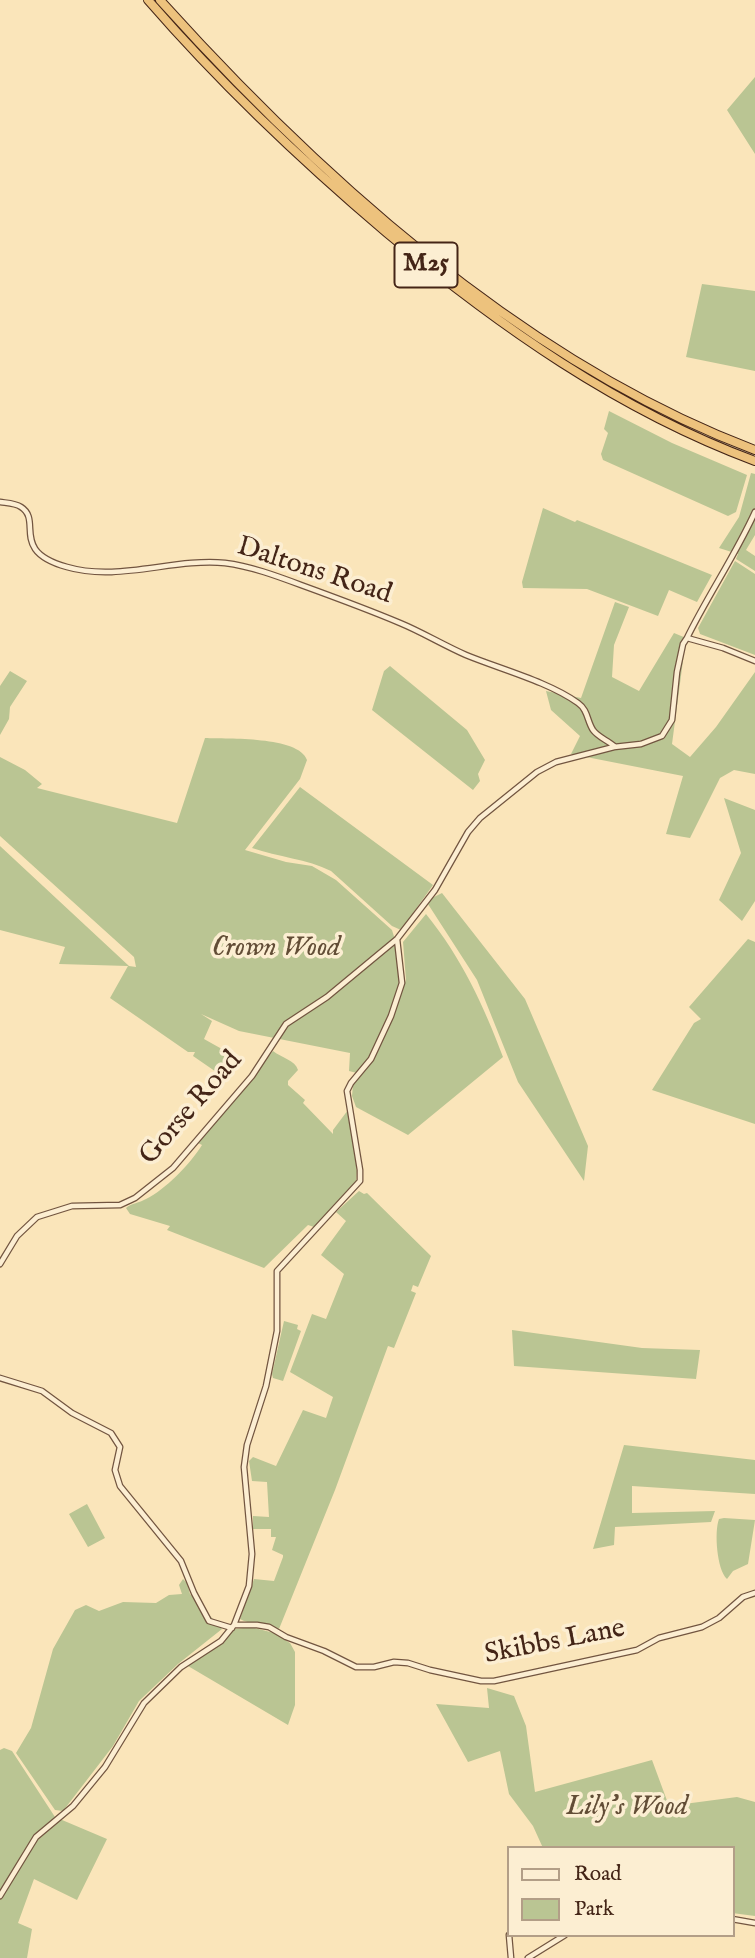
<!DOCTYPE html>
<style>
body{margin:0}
#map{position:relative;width:755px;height:1958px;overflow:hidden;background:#fae5ba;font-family:"IM FELL English",serif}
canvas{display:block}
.legend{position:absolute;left:507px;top:1846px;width:228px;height:91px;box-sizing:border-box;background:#fceed2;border:2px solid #b29e87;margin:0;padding:9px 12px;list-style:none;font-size:21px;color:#442517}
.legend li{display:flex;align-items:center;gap:14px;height:35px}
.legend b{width:35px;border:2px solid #b29e87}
</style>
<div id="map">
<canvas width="755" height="1958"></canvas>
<ul class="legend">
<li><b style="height:9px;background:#fceed2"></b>Road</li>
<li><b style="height:19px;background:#bac593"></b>Park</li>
</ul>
</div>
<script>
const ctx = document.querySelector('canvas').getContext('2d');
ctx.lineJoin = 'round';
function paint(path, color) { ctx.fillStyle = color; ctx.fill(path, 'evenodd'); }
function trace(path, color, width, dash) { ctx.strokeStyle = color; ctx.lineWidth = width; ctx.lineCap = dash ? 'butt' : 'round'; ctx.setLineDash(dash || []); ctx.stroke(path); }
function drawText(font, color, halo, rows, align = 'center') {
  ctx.font = font + ' "IM FELL English",serif'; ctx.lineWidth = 7; ctx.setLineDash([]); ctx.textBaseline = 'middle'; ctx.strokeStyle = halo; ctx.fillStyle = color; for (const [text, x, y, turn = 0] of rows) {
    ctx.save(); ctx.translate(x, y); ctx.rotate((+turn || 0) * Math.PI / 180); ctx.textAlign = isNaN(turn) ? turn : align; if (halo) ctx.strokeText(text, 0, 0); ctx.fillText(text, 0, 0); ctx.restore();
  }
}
paint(new Path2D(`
 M755 77V154L727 110Z
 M702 284 755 291V371L686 357Z
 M609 411 672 443 747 475 736 512 728 516 603 460 601 454 608 433 604 429Z
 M751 473 755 474V535L746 550 755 556V571L736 559 738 554 719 548 739 517Z
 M543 508 575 522 577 520 712 575 697 602 669 590 658 616 587 589 523 588 522 582Z
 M735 561 755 574V655L700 634 698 628Z
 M615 602 629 607 614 645 612 677 639 691 674 633 686 638 672 744 690 757 716 727 755 672V774L734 770 720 778 690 838 666 834 683 776 571 754 580 736 551 710 546 691 581 698Z
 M390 666 467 730 485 760 478 774 480 781 473 790 372 710 384 671Z
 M10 671 27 681 10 707 9 719 0 735V686Z
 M205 738C227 739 299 736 307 760L300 779 245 850 286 862 312 866 336 880 392 930 396 943 400 981 389 1015 370 1058 357 1073 349 1071 350 1053 239 1031 201 1014 212 1021 204 1039 229 1053V1067L222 1076 193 1056 195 1052H188L110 998 128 966 59 964 65 947 0 930V846L129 966 136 967 134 957 0 836V757L25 770 42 784 37 788 177 823Z
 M300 787 433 885 401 930 392 926 331 871C307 859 278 857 252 848Z
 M724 798 755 810V901L742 921 719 900 741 853Z
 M442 893 525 999 588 1146 584 1181 518 1082 477 980 426 901Z
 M426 914C461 957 484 1006 503 1057L408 1135 356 1107 352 1096 353 1085 369 1066 386 1034 406 980 403 942Z
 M748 939 755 942V1124L652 1090 694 1023 701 1019 689 1007Z
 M273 1051C282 1058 295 1060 298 1070L288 1081V1085L305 1100 303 1103 333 1134V1130L348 1110 357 1171 356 1183 314 1227 308 1225 264 1268 167 1230 170 1226 130 1214 126 1208C132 1203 139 1203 146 1199 164 1191 192 1162 202 1145L198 1143Z
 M359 1191 364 1194 367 1193 431 1256 418 1287 413 1285 411 1291 416 1293 394 1348 388 1346 335 1490 279 1629C267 1624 248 1624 240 1619L254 1579 274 1581 283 1557V1555L272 1550 276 1537H271V1529H253V1516L269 1517 267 1482 252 1481 249 1461 253 1457 276 1466 303 1410 326 1418 333 1397 290 1372 312 1314 326 1319 344 1274 321 1255 346 1221 336 1212Z
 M284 1321 298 1325 297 1329 301 1331 283 1381 273 1378 272 1374Z
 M512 1330 642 1348 700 1350 696 1379 514 1366Z
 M624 1445 755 1460V1494L632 1486V1513L715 1511 711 1522 615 1527 614 1545 593 1549Z
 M87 1504 105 1538 88 1547 69 1514Z
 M724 1518 755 1520 748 1564 733 1571 727 1579C717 1570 714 1532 719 1519Z
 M183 1579 187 1583 190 1594 222 1629 178 1664 139 1701 113 1746 63 1811 55 1810 16 1753 31 1728 53 1649 75 1610 86 1605 99 1611 123 1602 156 1603 169 1595 182 1594 179 1585Z
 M251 1627 274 1633 290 1643 295 1652V1705L288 1725 188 1666 235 1629Z
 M487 1688 514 1696 526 1726 535 1792 652 1760 669 1806 737 1797 755 1802V1916L732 1913V1848H543L533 1826 509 1794 500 1751 468 1762 436 1704 489 1708Z
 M4 1748 12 1751 55 1817 107 1839 77 1900 34 1879 18 1923 32 1929 27 1958H0V1750Z`), '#bac593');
const minor = new Path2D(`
 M0 502C6 503 15 503 21 507 43 521 9 551 67 567 118 582 173 558 225 563 250 566 277 576 301 585 334 597 367 609 400 623 422 632 443 645 466 655 500 669 549 682 578 703 588 710 587 721 593 730 598 737 607 740 614 746
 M687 638C708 595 735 556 755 512
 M0 1264 17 1236 37 1217 72 1206 120 1205 135 1198 173 1168 252 1076 286 1024 327 997 397 939 435 890 468 832 480 818 537 772 556 762 614 747 641 744 662 736 672 720 677 672 683 644 687 638 723 648 755 661
 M0 1378 42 1391 72 1413 111 1433 120 1447 115 1470 120 1486 181 1561 194 1593 209 1621 232 1628
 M234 1625H257L269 1627 286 1637 324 1651 356 1667H374L394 1662 408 1663 430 1670 481 1681H494L637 1650 659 1638 702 1627 719 1618 743 1597 755 1593
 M0 1896 36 1837 73 1806 105 1767 144 1703 181 1667 221 1641 234 1625 249 1586 252 1554 244 1467 247 1445 266 1386 277 1331V1271L360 1181V1170L347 1091 351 1083 371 1059 391 1016 402 983 397 939
 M732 1919 755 1923
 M509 1935 511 1958
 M528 1958 565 1935`);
const motorway = new Path2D(`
 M148 0C221 84 302 161 387 233 499 326 618 410 755 461
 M160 0C322 180 526 364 755 450`);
trace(minor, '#725540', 7);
trace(motorway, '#442517', 10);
trace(minor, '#fceed2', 4.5);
trace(motorway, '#edc27d', 8);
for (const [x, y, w] of [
 [426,265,63]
]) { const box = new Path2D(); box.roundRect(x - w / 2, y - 22.5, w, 45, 5); ctx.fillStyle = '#fceed2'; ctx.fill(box); trace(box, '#442517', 2); }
drawText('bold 26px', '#442517', null, [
 ["M25",426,265]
]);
drawText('28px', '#442517', '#fceed2', [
 ["Daltons Road",314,572,18],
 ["Gorse Road",192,1109,-49],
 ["Skibbs Lane",555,1643,-11]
]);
drawText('italic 28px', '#624d36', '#fceed2', [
 ["Crown Wood",276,949],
 ["Lily's Wood",627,1808]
]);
</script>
